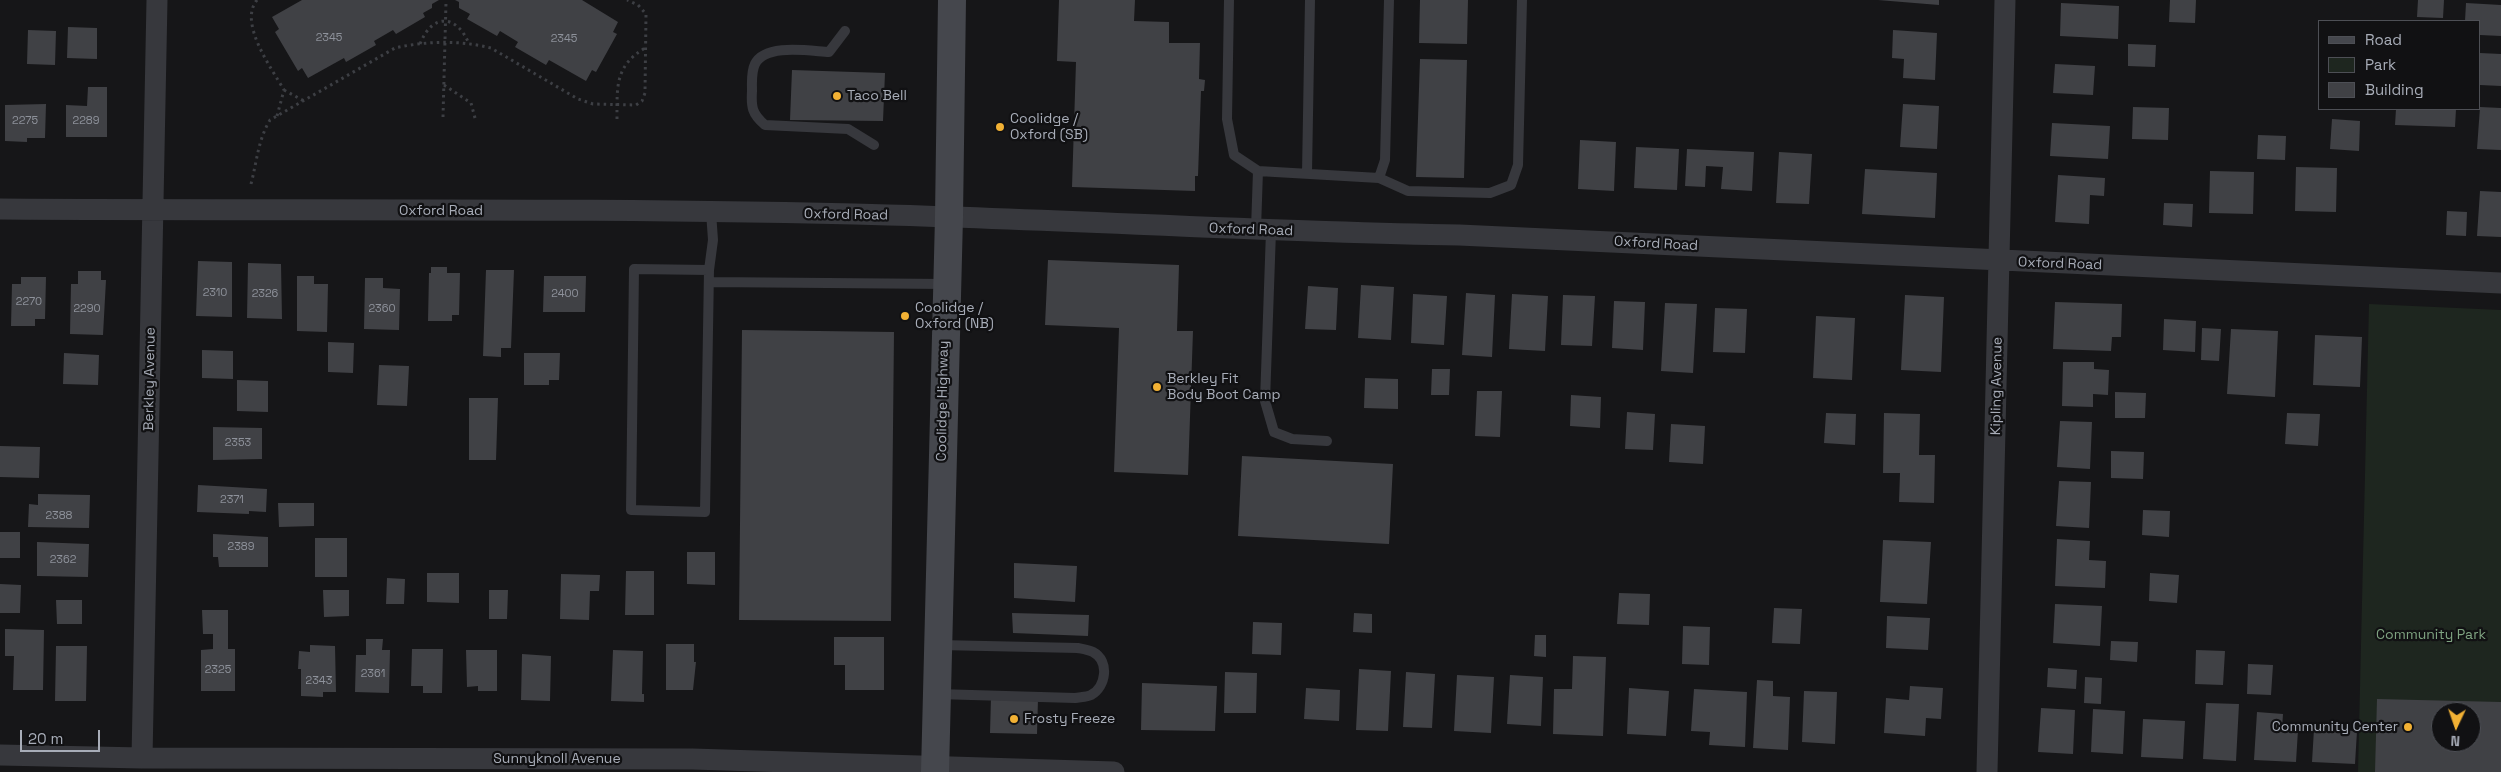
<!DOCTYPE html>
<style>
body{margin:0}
#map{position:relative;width:2501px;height:772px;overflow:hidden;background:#161618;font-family:"Space Grotesk",sans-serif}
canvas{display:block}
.legend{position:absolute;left:2318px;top:20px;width:162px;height:90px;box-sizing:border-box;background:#111113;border:1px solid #4d4f55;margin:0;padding:6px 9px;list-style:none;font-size:15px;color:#a8adb8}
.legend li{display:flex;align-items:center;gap:10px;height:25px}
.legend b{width:25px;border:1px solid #4d4f55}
.north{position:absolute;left:2431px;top:702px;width:50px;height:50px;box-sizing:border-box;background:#111113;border:1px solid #4d4f55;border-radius:50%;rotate:183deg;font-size:14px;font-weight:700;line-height:20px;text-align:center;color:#a8adb8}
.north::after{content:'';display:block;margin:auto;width:18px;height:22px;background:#f2b134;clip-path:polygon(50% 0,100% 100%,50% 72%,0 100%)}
.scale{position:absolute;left:20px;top:730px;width:80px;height:22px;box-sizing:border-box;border:2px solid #a8adb8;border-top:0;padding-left:6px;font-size:15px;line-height:18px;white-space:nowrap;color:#a8adb8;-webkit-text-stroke:4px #111113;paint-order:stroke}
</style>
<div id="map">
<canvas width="2501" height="772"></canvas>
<ul class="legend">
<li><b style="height:6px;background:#45474d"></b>Road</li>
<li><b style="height:14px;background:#1e261f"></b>Park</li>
<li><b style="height:14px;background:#404145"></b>Building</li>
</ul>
<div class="north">N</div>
<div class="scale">20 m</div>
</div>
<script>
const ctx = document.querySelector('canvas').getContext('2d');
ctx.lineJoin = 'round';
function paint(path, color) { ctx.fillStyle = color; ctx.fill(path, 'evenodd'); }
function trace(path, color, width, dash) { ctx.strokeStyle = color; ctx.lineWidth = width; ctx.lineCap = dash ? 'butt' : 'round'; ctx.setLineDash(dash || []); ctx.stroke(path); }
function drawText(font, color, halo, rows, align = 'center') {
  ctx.font = font + ' "Space Grotesk",sans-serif'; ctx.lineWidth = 4.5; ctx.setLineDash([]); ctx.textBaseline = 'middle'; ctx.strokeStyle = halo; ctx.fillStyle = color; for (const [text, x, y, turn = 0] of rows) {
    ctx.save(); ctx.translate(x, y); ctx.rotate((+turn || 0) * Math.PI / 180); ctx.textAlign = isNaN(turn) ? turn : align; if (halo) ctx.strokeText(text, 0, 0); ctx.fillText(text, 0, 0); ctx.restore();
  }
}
paint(new Path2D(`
 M2369 304 2501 310V772H2358ZM2441 712H2471V742H2441Z`), '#1e261f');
paint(new Path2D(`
 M302 0H439L432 4V8L423 13 425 17 396 34 393 30 374 41 376 45 346 62 344 58 308 78 302 68 298 71 275 32 279 29 272 17Z
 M455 0H582L618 22 613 32 617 34 596 72 592 70 586 81 549 60 546 65 515 47 518 42 500 31 497 36 467 19 470 14 459 8V2Z
 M1059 0H1135L1134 21 1169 22V43H1200L1199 79 1205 80 1204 91H1201L1198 176H1195V191L1072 187 1076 62 1057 61Z
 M1420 0H1468L1467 44 1419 43Z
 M1878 0H1939V5Z
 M2170 0H2196L2195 23 2169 22Z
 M2418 0H2444L2443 18 2417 17Z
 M2061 3 2119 6 2118 39 2060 36Z
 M2466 3 2501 5V36L2480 35V21H2465Z
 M68 27 97 28V59L67 58Z
 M28 30 56 31 55 65 27 64Z
 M1893 30 1937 33 1935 80 1903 78 1904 59 1892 58Z
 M2128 44 2156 45 2155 67 2128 66Z
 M2480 53 2501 54V86L2480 85Z
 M1420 59 1467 60 1464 178 1416 177Z
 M2055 64 2095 66 2093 95 2053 93Z
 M792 70 885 73 883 121 790 120Z
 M88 87H107V137H66V105L87 106Z
 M46 104 45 138H27V142L5 141V105Z
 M1903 104 1939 106 1937 149 1900 147Z
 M2133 107 2169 108 2168 140 2132 139Z
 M2480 107 2501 108V150L2477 149Z
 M2396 109H2456L2455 127 2395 125Z
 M2332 119 2360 121 2359 151 2330 149Z
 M2052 123 2110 126 2108 159 2050 156Z
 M2258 135 2286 136 2285 160 2257 159Z
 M1580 140 1616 142 1614 191 1578 189Z
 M1636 147 1679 149 1677 190 1634 188Z
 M1687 149 1754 152 1752 191 1721 189 1723 167 1706 166 1705 187 1685 186Z
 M1779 152 1812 154 1809 204 1776 203Z
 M2296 167 2337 168 2336 212 2295 211Z
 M1865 169 1937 173 1935 218 1862 214Z
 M2210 171 2254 172 2253 214 2209 213Z
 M2058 175 2105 178 2104 196 2090 195 2089 224 2055 222Z
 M2480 191 2501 192V237L2477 236Z
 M2164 203 2193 204 2192 227 2163 225Z
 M2447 211 2467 212 2466 236 2446 235Z
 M1048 260 1179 265 1177 331H1193L1188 475 1114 472 1119 328 1045 325Z
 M198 261 232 262V317L196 316Z
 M248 263 281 264 282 319 247 318Z
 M431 267H447V273H460L459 315H452V321H428L429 273H431Z
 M486 270H514L511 348H501V357L483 356Z
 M78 271H101V280H106L103 335 70 334 71 284H78Z
 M297 276H314V284H328L327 332 297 331Z
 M544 276H586L585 312H543Z
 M21 277H46L45 319H35V326H11L12 284H21Z
 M365 278H383V288L400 289 399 330 364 329Z
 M1361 285 1394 287 1391 340 1358 338Z
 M1308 286 1338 288 1336 330 1305 329Z
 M1466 293 1495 295 1492 357 1462 355Z
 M1413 294 1447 296 1444 345 1411 343Z
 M1512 294 1548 296 1545 351 1509 349Z
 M1563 295 1595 296 1592 346 1561 345Z
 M1905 295 1944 297 1941 372 1901 370Z
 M1614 301 1645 302 1643 350 1612 348Z
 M2055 302 2122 304 2121 337H2112L2111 351 2053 349Z
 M1665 303 1697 304 1693 373 1661 371Z
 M1715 308 1747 309 1745 353 1713 352Z
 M1816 316 1855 318 1852 380 1813 378Z
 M2164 319 2196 321 2195 352 2163 350Z
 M2202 328 2221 329 2219 361 2201 360Z
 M2231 329 2278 331 2275 397 2227 394Z
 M742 330 894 332 891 621 739 620Z
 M2315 335 2362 337 2360 387 2313 385Z
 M328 342 354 343 353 373 328 372Z
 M202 350 233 351V379L202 378Z
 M64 353 99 355 98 385 63 384Z
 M524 353H560L559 380H549V385H524Z
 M2063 362H2094V369L2109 370 2108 395 2093 394V407L2062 406Z
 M379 365 409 366 407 406 377 405Z
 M1432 369H1450L1449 395H1431Z
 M1365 378 1398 379V409L1364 408Z
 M237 380 268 381V412L237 411Z
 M1477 391H1502L1500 437 1475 436Z
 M2115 392 2146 393 2145 418H2115Z
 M1571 395 1601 397 1600 428 1570 426Z
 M469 398H498L496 460H469Z
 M1627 412 1655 414 1653 450 1625 449Z
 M1826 413 1856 414 1855 445 1824 443Z
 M1884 413 1920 414 1919 455H1935L1934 503 1899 502 1900 473H1883Z
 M2287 413 2320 414 2318 446 2285 444Z
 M2060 421 2092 422 2090 469 2057 467Z
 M1671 424 1705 426 1703 464 1669 462Z
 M213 427 262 428V459L213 460Z
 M0 446 40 447 39 478 0 477Z
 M2111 451 2144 452 2143 479 2111 478Z
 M1242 456 1393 464 1389 544 1238 536Z
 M2059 481 2091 482 2089 528 2056 526Z
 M198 485 267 489 266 512 249 511V514L197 512Z
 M38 494 90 495 89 528 28 527 29 504 38 505Z
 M278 503H314V526L279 527Z
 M2143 510 2170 511 2169 537 2142 535Z
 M0 532H20V558H0Z
 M213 534 268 537V567H219L218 557H213Z
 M315 538H347V577H315Z
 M2057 539 2090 541 2089 560 2106 561 2105 588 2055 586Z
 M1883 540 1931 542 1927 604 1880 602Z
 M37 542 89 544 88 577 37 576Z
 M687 552H715V585L687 584Z
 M1014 563 1077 566 1075 602 1014 598Z
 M626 571H654V615H625Z
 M427 573H459V603L427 602Z
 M2150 573 2179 575 2177 603 2149 601Z
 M561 574 600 575 599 591H590L589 620 560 619Z
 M387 578 405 579 404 604H386Z
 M0 584 21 585 20 613H0Z
 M323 590H349V616L324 617Z
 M489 590H508L507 619H489Z
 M1619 593 1650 594 1649 625 1617 624Z
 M56 600H82V624H57Z
 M2055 604 2102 606 2100 646 2053 643Z
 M1774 608 1802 609 1800 644 1772 643Z
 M202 610H228V649H235V691H201V650L213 649V634H203Z
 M1012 613 1089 615 1088 636 1013 633Z
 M1354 613 1372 614V633L1353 632Z
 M1887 616 1930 618 1928 650 1886 648Z
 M1253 622 1282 623 1281 655 1252 654Z
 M1683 626 1710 627 1709 665 1682 664Z
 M5 629 44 630 43 690H13L14 656H5Z
 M1535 635H1546V657L1534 656Z
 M834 637H884V690H845V665H834Z
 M366 639H383L382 650H390L389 693 355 692 356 655H366Z
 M2111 641 2138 642 2137 662 2110 660Z
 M666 644H694V662H696L693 690H666Z
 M310 645 335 646 336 692H323V697L301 696V669H298L299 651 310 652Z
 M56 646H87L86 701H55Z
 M412 649H443L442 693H423V686H411Z
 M466 650H497V691H478V686L467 687Z
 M613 650 643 651 642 694H644V702L611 701Z
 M2196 650 2225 651 2223 685 2195 684Z
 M522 654 551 656 550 701 521 700Z
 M1573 656 1606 657 1603 736 1553 734 1554 689H1572Z
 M2248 664 2273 665 2271 695 2247 694Z
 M2048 668 2077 670 2076 689 2047 687Z
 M1359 669 1391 671 1388 731 1356 730Z
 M1225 672 1257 673 1256 713H1224Z
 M1406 672 1435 674 1432 728 1403 727Z
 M1457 675 1494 677 1491 733 1454 731Z
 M1510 675 1543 677 1541 726 1507 724Z
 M2085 677 2102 678 2101 704 2084 703Z
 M1757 680 1773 681V696L1790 697 1788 750 1753 748Z
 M1142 683 1217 686 1215 731 1141 730Z
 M1910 686 1943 688 1941 719 1926 718 1925 736 1884 733 1886 698 1909 700Z
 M1306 688 1340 690 1339 721 1304 719Z
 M1629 688 1669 691 1666 736 1627 734Z
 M1694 689 1747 692 1745 747 1709 745 1710 732 1691 731Z
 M1804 691 1837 692 1835 744 1802 742Z
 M991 697 1038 699 1037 734 990 733Z
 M2377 699 2501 702V772H2375ZM2441 712H2471V742H2441Z
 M2206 703 2239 704 2236 761 2203 759Z
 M2041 708 2075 710 2073 754 2038 752Z
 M2093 709 2125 711 2123 754 2091 752Z
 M2257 712 2283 714 2282 729 2298 730 2296 762 2254 760Z
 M2143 719 2185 721 2183 759 2141 757Z
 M2314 729 2357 731 2355 764 2312 762Z`), '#404145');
trace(new Path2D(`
 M257 0C238 23 272 69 284 90L277 116
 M420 44C432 13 457 14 469 44
 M444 85 471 103 475 118
 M284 90 304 101
 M443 117 446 2
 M617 119C617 86 615 66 645 48
 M251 184C257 161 258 140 270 120L395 48C426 41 460 40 491 48L578 99 593 104 636 105 642 101 645 93 646 14 638 5 627 0`), '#3d3f44', 3, [2.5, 4]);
trace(new Path2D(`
 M1229 0 1227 119 1234 155 1258 171 1256 229
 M845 31 829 52C810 51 765 43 755 64 751 72 752 82 752 91 751 107 752 114 765 125L848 129 874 145
 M1258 171 1379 178 1385 160 1389 0
 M1307 173 1310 0
 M1379 178 1408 191 1490 193 1511 185 1518 165 1522 0
 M1271 231 1265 401 1274 432 1292 439 1327 441
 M709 270 634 269 631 510 705 512 709 270 713 240 711 212
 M709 282 946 284
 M937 694 1075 698C1080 697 1087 697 1091 695 1106 687 1110 661 1093 652 1089 650 1083 649 1078 648L939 645`), '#37383d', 10);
trace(new Path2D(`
 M0 209C296 211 592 207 888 215 1078 220 1269 232 1459 235L2501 283
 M0 755 142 758 692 759 1114 772
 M142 758 157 0
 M1987 772 2005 0`), '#37383d', 21);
trace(new Path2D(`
 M935 772 949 217 952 0`), '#45474d', 28);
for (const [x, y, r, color] of [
 [837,96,5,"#f2b134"],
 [1000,127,5,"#f2b134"],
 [905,316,5,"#f2b134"],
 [1157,387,5,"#f2b134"],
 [1014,719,5,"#f2b134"],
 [2408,727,5,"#f2b134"]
]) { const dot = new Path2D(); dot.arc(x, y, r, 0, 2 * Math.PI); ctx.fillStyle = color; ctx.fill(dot); trace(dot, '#111113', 2); }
drawText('11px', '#8e929b', null, [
 ["2345",329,38],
 ["2345",564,39],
 ["2275",25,121],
 ["2289",86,121],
 ["2310",215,293],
 ["2326",265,294],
 ["2400",565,294],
 ["2270",29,302],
 ["2290",87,309],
 ["2360",382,309],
 ["2353",238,443],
 ["2371",232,500],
 ["2388",59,516],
 ["2389",241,547],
 ["2362",63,560],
 ["2325",218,670],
 ["2361",373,674],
 ["2343",319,681]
]);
drawText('14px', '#a8adb8', '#111113', [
 ["Taco Bell",847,96],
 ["Coolidge /",1010,119],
 ["Oxford (SB)",1010,135],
 ["Coolidge /",915,308],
 ["Oxford (NB)",915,324],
 ["Berkley Fit",1167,379],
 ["Body Boot Camp",1167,395],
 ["Frosty Freeze",1024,719],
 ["Community Center",2398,727,"right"]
], 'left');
drawText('14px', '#a8adb8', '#111113', [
 ["Oxford Road",441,211],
 ["Oxford Road",846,215,1],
 ["Oxford Road",1251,230,2],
 ["Oxford Road",1656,244,3],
 ["Oxford Road",2060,264,2],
 ["Berkley Avenue",150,379,-89],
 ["Kipling Avenue",1997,386,-89],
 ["Coolidge Highway",943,401,-89],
 ["Sunnyknoll Avenue",557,759]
]);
drawText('14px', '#7fa381', '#111113', [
 ["Community Park",2431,635]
]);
</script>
